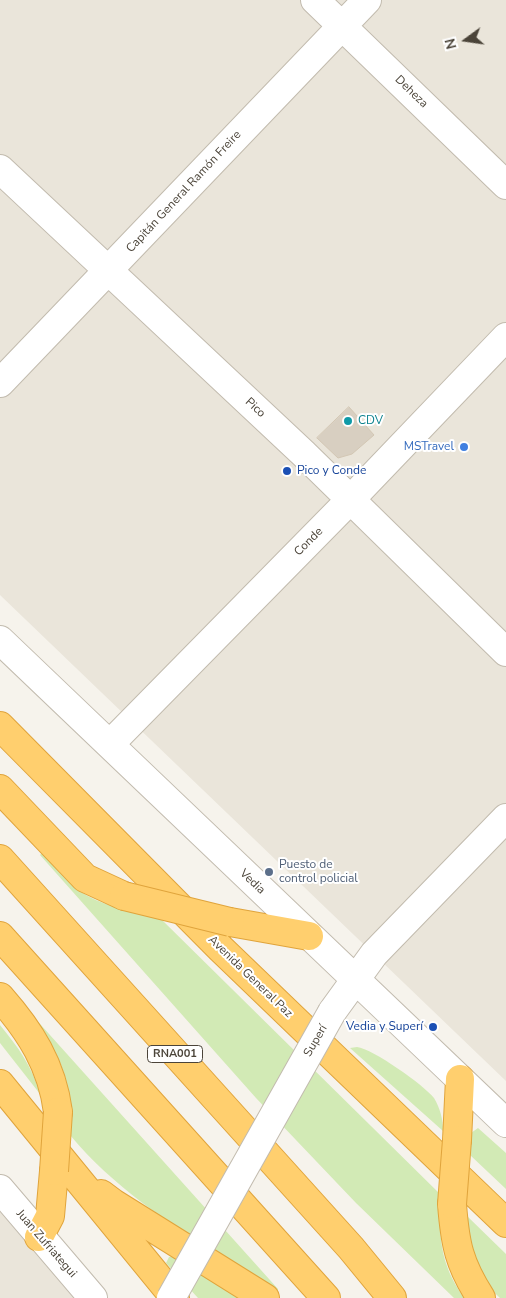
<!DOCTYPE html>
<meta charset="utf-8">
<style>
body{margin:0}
#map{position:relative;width:506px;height:1298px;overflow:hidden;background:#f6f3ec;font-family:"Nunito Sans",sans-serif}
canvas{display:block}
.north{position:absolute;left:441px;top:15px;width:50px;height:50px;-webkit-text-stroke:4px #fff;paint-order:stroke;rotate:256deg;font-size:14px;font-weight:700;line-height:20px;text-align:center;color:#4b4439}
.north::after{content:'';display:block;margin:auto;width:18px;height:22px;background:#4b4439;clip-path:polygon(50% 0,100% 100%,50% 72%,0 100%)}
</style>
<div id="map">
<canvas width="506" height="1298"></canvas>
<div class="north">N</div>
</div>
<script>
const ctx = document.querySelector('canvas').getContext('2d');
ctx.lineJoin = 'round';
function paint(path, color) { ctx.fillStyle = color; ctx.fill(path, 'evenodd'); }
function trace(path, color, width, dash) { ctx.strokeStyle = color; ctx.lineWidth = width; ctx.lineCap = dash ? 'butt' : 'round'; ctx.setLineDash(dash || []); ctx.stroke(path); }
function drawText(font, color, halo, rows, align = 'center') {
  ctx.font = font + ' "Nunito Sans",sans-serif'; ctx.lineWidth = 4; ctx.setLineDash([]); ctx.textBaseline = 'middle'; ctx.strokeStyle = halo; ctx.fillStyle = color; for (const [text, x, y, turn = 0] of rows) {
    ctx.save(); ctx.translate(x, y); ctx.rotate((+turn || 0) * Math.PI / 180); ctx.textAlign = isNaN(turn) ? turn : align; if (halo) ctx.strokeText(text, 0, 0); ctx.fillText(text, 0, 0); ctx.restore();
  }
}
paint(new Path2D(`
 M0 0H506V1081L0 595Z
 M0 1203 84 1298H0Z`), '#eae5da');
paint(new Path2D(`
 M42 853C53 865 64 879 77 889 101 907 133 911 161 919L441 1195C439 1237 439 1262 464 1298H454L356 1203 256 1098 40 855Z
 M32 1015 278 1289V1293C259 1286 241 1269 223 1258 167 1221 113 1187 70 1135 74 1086 61 1054 32 1015Z
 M0 1025C18 1047 32 1066 40 1094L0 1043Z
 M357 1047C373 1049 424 1085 434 1098 440 1108 443 1119 443 1131L350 1048Z
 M478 1128 506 1153V1189L470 1155 471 1133Z
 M466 1215 506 1254V1298H500C476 1276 468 1247 466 1215Z
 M173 1256 246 1298H198L166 1263 169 1257Z`), '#d2eab5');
const building = new Path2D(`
 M349 407 374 435 352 454 338 458 317 438Z`);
paint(building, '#d8cfc1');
trace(building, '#d3c7b4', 1);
const minor = new Path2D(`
 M315 0 506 185
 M0 169 304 454 506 652
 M0 383 367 0
 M0 640 506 1123
 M110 744 350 500 506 337
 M332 1012 374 954 506 818
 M0 1189 93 1298`);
const highway = new Path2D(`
 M0 726 220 948 506 1223
 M0 789 85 878 124 896
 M0 859 351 1248 392 1298
 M230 922 309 936
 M0 936 326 1298
 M0 997C30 1031 52 1065 58 1112
 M0 1084 175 1298
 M457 1140 460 1079
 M101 1194 113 1203 265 1298
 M452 1204C455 1244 459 1264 481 1298
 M39 1237 50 1216 54 1171`);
trace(minor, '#c2bbae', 30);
trace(highway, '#e0a43c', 30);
trace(minor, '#fff', 28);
trace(highway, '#ffcf6e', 28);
const minorBridge = new Path2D(`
 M171 1298 332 1012`);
const highwayBridge = new Path2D(`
 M124 896 230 922
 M54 1171 58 1112
 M452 1204 457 1140`);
trace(minorBridge, '#c2bbae', 30, []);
trace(highwayBridge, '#e0a43c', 30, []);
trace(minorBridge, '#fff', 28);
trace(highwayBridge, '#ffcf6e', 28);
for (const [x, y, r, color] of [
 [348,421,5,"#0f9aa8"],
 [464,447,5,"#3f7fe0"],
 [287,471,5,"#1a4fb4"],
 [269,872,5,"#5c6f8a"],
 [433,1027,5,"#1a4fb4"]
]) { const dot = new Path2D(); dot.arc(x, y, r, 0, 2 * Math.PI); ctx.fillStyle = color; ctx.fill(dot); trace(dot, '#fff', 2); }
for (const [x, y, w] of [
 [175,1054,55]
]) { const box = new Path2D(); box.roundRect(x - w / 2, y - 8.5, w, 17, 4); ctx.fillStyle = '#fff'; ctx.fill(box); trace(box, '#4b4439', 1); }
drawText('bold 11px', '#4b4439', null, [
 ["RNA001",175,1054]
]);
drawText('12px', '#4b4439', '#fff', [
 ["Deheza",411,92,44],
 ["Capitán General Ramón Freire",184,192,-47],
 ["Pico",255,408,43],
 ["Conde",309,542,-45],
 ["Vedia",252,882,44],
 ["Avenida General Paz",250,977,44],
 ["Superí",316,1041,-60],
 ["Juan Zufriategui",46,1244,49]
]);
drawText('12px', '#0d838f', '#fff', [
 ["CDV",358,421]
], 'left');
drawText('12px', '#366cbe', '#fff', [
 ["MSTravel",454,447]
], 'right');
drawText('12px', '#164399', '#fff', [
 ["Pico y Conde",297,471],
 ["Vedia y Superí",423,1027,"right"]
], 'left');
drawText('12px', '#4e5e75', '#fff', [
 ["Puesto de",279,865],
 ["control policial",279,879]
], 'left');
</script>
